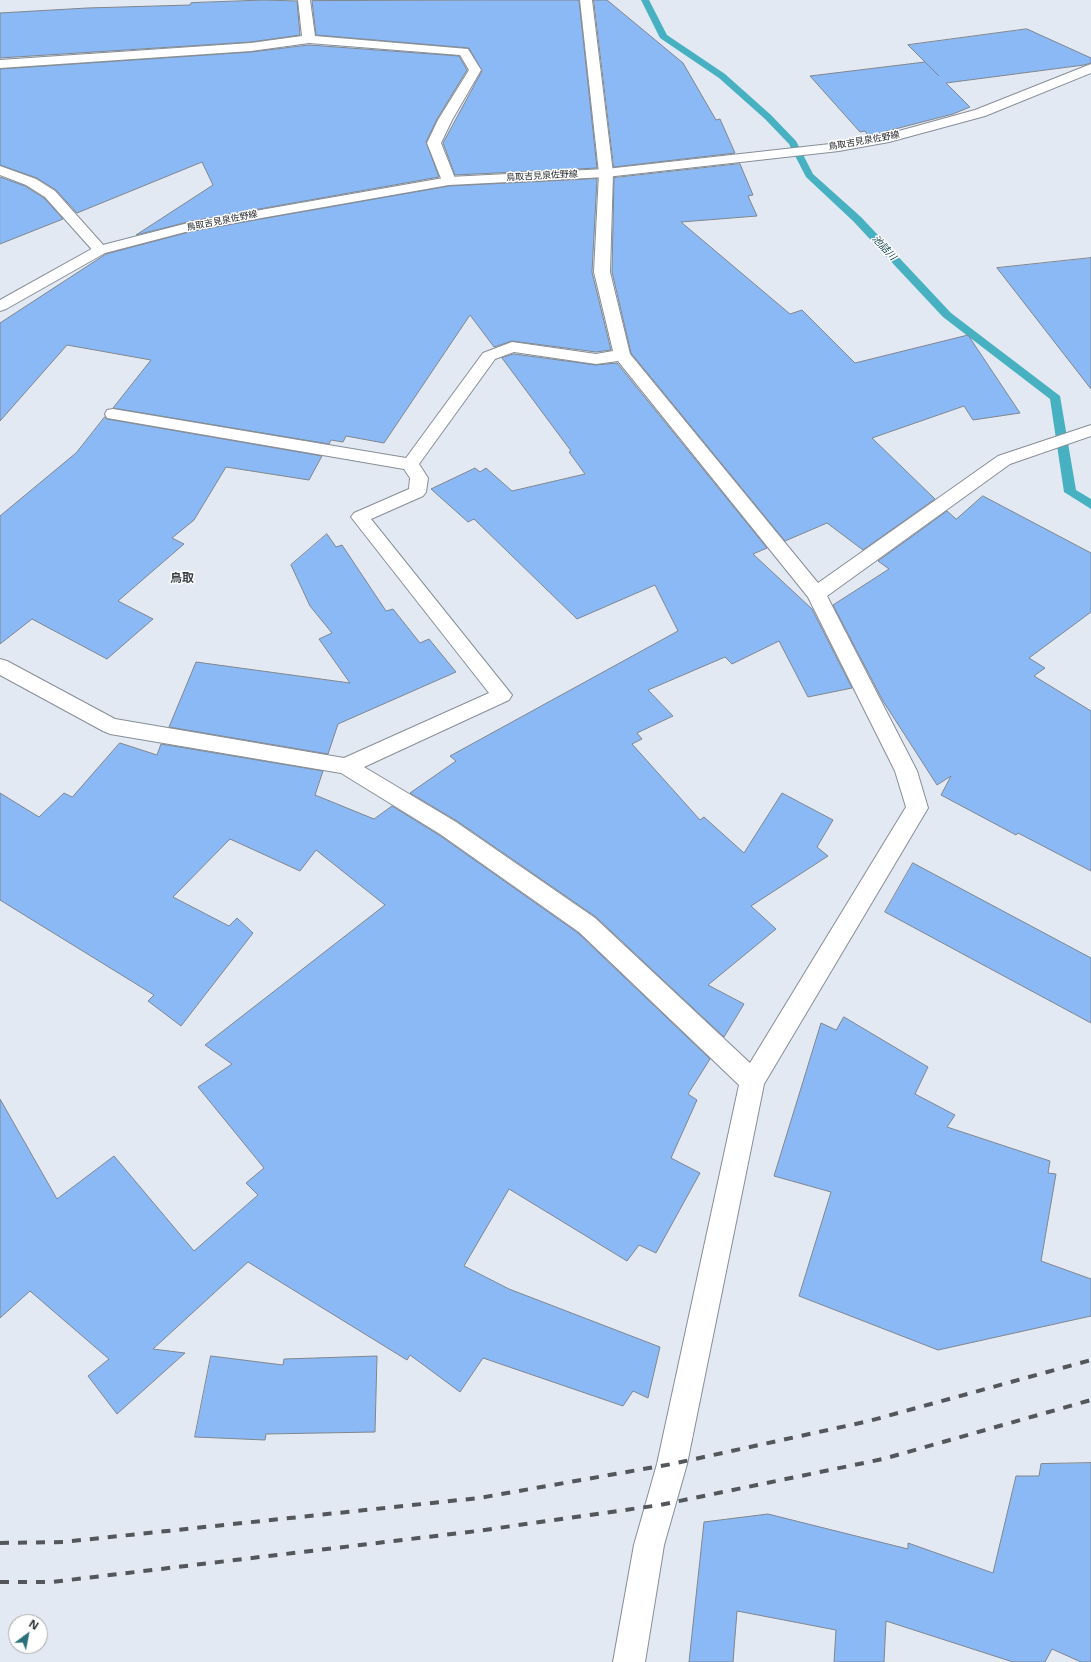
<!DOCTYPE html>
<meta charset="utf-8">
<style>
body{margin:0}
#map{position:relative;width:1091px;height:1662px;overflow:hidden;background:#e2e9f3;font-family:"Open Sans",sans-serif}
canvas{display:block}
.north{position:absolute;left:8px;top:1614px;width:40px;height:40px;box-sizing:border-box;background:#fff;border:1px solid #a8a9ab;border-radius:50%;rotate:32deg;font-size:11px;font-weight:700;line-height:16px;text-align:center;color:#26292c}
.north::after{content:'';display:block;margin:auto;width:14px;height:18px;background:#29707c;clip-path:polygon(50% 0,100% 100%,50% 72%,0 100%)}
</style>
<div id="map">
<canvas width="1091" height="1662"></canvas>
<div class="north">N</div>
</div>
<script>
const ctx = document.querySelector('canvas').getContext('2d');
ctx.lineJoin = 'round';
function paint(path, color) { ctx.fillStyle = color; ctx.fill(path, 'evenodd'); }
function trace(path, color, width, dash) { ctx.strokeStyle = color; ctx.lineWidth = width; ctx.lineCap = dash ? 'butt' : 'round'; ctx.setLineDash(dash || []); ctx.stroke(path); }
function drawText(font, color, halo, rows, align = 'center') {
  ctx.font = font + ' "Open Sans","Noto Sans JP",sans-serif'; ctx.lineWidth = 3; ctx.setLineDash([]); ctx.textBaseline = 'middle'; ctx.strokeStyle = halo; ctx.fillStyle = color; for (const [text, x, y, turn = 0] of rows) {
    ctx.save(); ctx.translate(x, y); ctx.rotate((+turn || 0) * Math.PI / 180); ctx.textAlign = isNaN(turn) ? turn : align; if (halo) ctx.strokeText(text, 0, 0); ctx.fillText(text, 0, 0); ctx.restore();
  }
}
paint(new Path2D(`
 M641 0H649L667 35 725 74 771 115 796 141 813 174 861 217 951 313 1060 396 1076 490 1091 499V509L1064 492 1050 399 943 317 853 221 806 177 789 144 765 119 719 78 660 38Z`), '#47b1c1');
const building = new Path2D(`
 M264 0 297 1 300 35 251 42 0 58V13L87 8 190 5 191 3Z
 M485 0H579L597 168 455 175 443 143 482 71 469 48 316 35 312 1Z
 M594 0H607L683 63 716 120 720 119 735 153 614 167Z
 M1027 29 1091 58V63L1084 65 946 83 970 107 953 114 868 136 865 131 860 132 810 76 925 62 939 76 908 45Z
 M309 45 459 56 467 70 437 119 426 142 439 177 192 221 136 235 213 185 202 162 77 213 56 190 37 178 0 165V69L251 52Z
 M740 164 753 195 748 196 757 216 681 222 790 314 802 310 855 363 968 335 1020 413 973 420 964 406 872 438 935 499 863 550 827 523 785 541 631 353 612 272 614 178Z
 M0 177 25 186 44 198 63 219 0 244Z
 M597 179 592 272 611 350 596 352 512 341 494 347 470 315 384 443 346 436 343 442 331 440 329 444 113 408 151 360 67 345 0 421V323L106 254 193 231 449 186Z
 M1091 258V389L997 268Z
 M514 354 596 365 617 363 767 548 753 554 812 609 852 688 808 697 779 641 732 664 725 657 648 690 673 716 637 733 642 739 632 744 700 820 704 817 744 853 782 793 833 820 817 847 828 856 751 906 776 929 708 985 744 1004 724 1037 596 917 457 821 410 793 456 761 450 756 678 631 655 585 577 619 474 519 468 522 431 489 475 468 480 472 486 468 512 491 585 474 569 452 571 451 502 358Z
 M105 417 107 419 322 456 309 480 226 467 194 520 172 538 184 544 118 601 153 619 107 659 32 619 0 644V516L76 453Z
 M983 496 1091 553V612L1029 658 1045 668 1034 676 1091 711V871L1018 833 1016 835 941 795 951 776 937 785 883 701 833 605 889 569 878 561 947 511 956 519Z
 M327 534 336 547 342 545 386 611 393 609 420 643 429 639 456 672 338 724 328 754 169 727 196 662 350 683 319 639 332 633 310 606 291 565Z
 M120 743 157 755 161 744 323 771 315 795 374 819 392 806 439 835 578 933 710 1059 688 1094 697 1100 671 1158 700 1173 656 1253 639 1245 627 1261 509 1189 464 1266 509 1289 660 1347 648 1398 633 1391 623 1406 483 1358 460 1392 410 1355 407 1360 248 1262 153 1349 185 1353 117 1414 88 1376 109 1359 30 1291 0 1318V1099L57 1199 114 1156 194 1251 258 1195 246 1183 264 1168 198 1087 232 1064 205 1045 385 905 316 850 300 871 230 839 173 897 229 926 237 918 253 933 181 1026 148 1001 154 995 0 900V793L39 817 64 793 72 797Z
 M913 863 1091 958V1023L885 912Z
 M844 1017 928 1067 915 1094 955 1115 947 1127 1050 1161 1048 1173 1056 1174 1041 1261 1091 1279V1316L938 1350 799 1296 831 1192 774 1176 821 1023 836 1030Z
 M211 1356 283 1365 284 1359 377 1356 375 1432 266 1434 265 1440 195 1437Z
 M1091 1463V1662H1081L1052 1649 1045 1662H1013L886 1621 884 1662H834L836 1630 737 1611 733 1662H689L704 1522 768 1514 908 1549V1543L993 1573 1016 1476H1039L1041 1464Z`);
paint(building, '#8bb9f5');
trace(building, '#7f868e', 1);
const street = new Path2D(`
 M298 0H310L315 36 468 49 481 70 452 120 441 143 456 181 454 184H444L442 181 427 143 438 120 469 70 460 55 309 43 251 51 0 68V60L251 43 302 36Z
 M580 0H592L613 173 610 272 630 354 818 583 998 456 1091 425V436L1010 464 827 596 917 771 928 808 764 1084 687 1464 664 1545 645 1662H613L634 1545 657 1464 739 1085 579 932 440 834 341 773 110 734 103 731 0 675V659L7 661 115 719 344 758 489 693 351 517 354 513 409 489 410 478 404 469 113 419 107 418 105 414 107 410 113 409 406 458 483 353 512 342 596 354 613 351 594 272 599 173ZM514 352 596 364 618 361 808 597 895 771 906 807 750 1063 595 918 456 822 364 767 509 700 512 695 371 519 423 496 426 492 428 478 419 464 495 359Z
 M0 166 36 179 55 191 105 247 108 250 105 253H95L45 197 26 185 0 175Z`);
const secondary = new Path2D(`
 M1091 64V73L985 116 889 142 839 151 606 177 449 185 193 230 105 253 6 309 0 311V300L95 247 192 222 449 177 606 169 839 143 888 134 975 110Z`);
trace(street, '#878e97', 2);
trace(secondary, '#878e97', 2);
paint(street, '#fff');
paint(secondary, '#fff');
trace(new Path2D(`
 M0 1543 63 1542 479 1498 672 1464 869 1421 1091 1360
 M0 1582H52L477 1531 660 1505 883 1459 1091 1400`), '#53575b', 4, [9, 9]);
drawText('9px', '#26292c', '#fff', [
 ["鳥取吉見泉佐野線",864,141,-10],
 ["鳥取吉見泉佐野線",542,176,-3],
 ["鳥取吉見泉佐野線",222,221,-11]
]);
drawText('italic 10px', '#124249', '#fff', [
 ["池詰川",884,248,47]
]);
drawText('bold 12px', '#3b4149', '#fff', [
 ["鳥取",182,579]
]);
</script>
